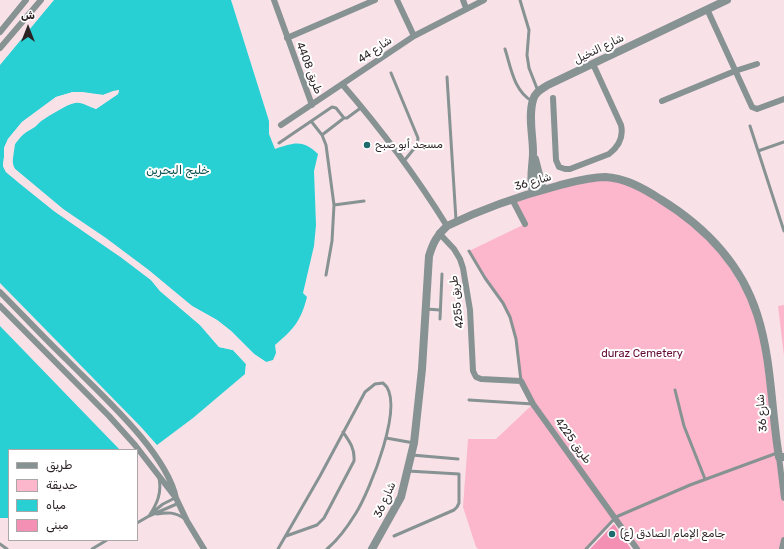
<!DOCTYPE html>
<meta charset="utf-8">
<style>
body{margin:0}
#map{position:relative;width:784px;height:549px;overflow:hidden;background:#f9e1e8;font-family:Rubik,"Noto Sans Arabic",sans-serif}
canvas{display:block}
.legend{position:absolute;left:8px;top:449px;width:130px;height:92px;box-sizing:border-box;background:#fff;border:1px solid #aba7a8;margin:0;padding:5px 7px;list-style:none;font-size:12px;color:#2c2325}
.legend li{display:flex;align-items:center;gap:8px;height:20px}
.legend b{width:20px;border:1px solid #aba7a8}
.north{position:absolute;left:8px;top:8px;width:40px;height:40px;-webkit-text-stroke:3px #fff;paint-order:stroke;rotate:0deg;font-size:11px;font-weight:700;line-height:16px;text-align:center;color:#2c2325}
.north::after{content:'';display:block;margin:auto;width:14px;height:18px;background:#2c2325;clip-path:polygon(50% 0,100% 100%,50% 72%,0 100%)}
</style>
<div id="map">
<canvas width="784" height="549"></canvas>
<ul class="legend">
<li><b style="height:5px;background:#879292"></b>طريق</li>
<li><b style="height:11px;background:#fcb7cc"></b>حديقة</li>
<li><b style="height:11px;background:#28d0d3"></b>مياه</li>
<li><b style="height:11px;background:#f490b3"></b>مبنى</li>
</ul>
<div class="north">ش</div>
</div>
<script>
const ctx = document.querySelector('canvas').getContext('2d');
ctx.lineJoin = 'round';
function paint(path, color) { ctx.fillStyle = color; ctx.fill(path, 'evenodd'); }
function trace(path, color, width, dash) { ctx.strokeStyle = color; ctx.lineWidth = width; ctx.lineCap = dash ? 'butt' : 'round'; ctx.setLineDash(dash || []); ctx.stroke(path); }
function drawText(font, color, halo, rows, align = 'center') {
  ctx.font = font + ' Rubik,"Noto Sans Arabic",sans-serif'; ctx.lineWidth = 4; ctx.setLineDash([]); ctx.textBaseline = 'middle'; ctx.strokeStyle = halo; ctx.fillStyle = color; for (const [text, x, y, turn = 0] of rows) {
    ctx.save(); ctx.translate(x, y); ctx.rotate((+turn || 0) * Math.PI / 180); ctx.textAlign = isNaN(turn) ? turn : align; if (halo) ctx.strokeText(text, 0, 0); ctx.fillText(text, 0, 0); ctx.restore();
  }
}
paint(new Path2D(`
 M614 178 649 192 715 242 757 314 784 504V538L781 549H637L616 518 586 549H478L476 547 463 507 468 439H496L533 404 521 381 518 353 510 317 469 251 525 224 512 199 533 192Z
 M784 305V356L778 306Z`), '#fcb7cc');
paint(new Path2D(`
 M54 0H231L269 121V134L275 149C294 143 302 139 318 154L314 171 316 225 314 246 303 293 307 297C301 321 293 330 275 345L276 353 273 360 266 362 254 354 231 331 217 320 192 306 150 271 106 238 63 209 15 169C11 163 12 148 16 142 23 132 64 104 75 103 83 102 89 107 96 109L118 94 119 90 113 91 103 95 73 92 56 97 22 122 8 139 4 148V157L3 166 6 172 54 211 122 258 151 280 160 291 200 325 219 347 233 350 246 364 245 374 193 418 157 445 141 427 0 283V65Z
 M0 326 120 450H9V518H0Z`), '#28d0d3');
paint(new Path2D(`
 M119 90 118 94 96 109 82 103 77 102 68 105 43 119 35 127 23 134 15 144 12 165 15 169 63 209 139 263 192 306 217 320 231 331 254 354 266 362 264 363 252 356 230 333 216 322 190 308 138 264 62 210 13 170 10 165 13 143 22 132 33 125 42 117 67 103 76 100 82 101 96 107 117 92 103 97 83 94H74L57 99 23 124 10 140 6 148 5 165 8 171 20 181 55 209 123 256 152 279 162 290 201 323 220 345 234 349 248 363 247 373 245 374 246 364 233 350 219 347 200 325 160 291 151 280 122 258 54 211 19 183 6 172 3 166 4 157V148L8 139 22 122 56 97 73 92H83L103 95Z`), '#f9e1e8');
paint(new Path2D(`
 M614 524 631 549H590Z`), '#f490b3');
trace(new Path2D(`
 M520 0 529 30 527 55 529 68 538 91
 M505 49C511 68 514 91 532 101
 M391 73 418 138 417 145 404 161
 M447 77 456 220
 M311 121 322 135 326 145 334 205 332 241 326 275
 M750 126 784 231
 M322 135 344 118
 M279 143 332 107 336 108 344 118H347L362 107
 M758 151 784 142
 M334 205 364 201
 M469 251 485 278 503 303 510 317 516 339 521 381
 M426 309 440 310
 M440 319 442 274
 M675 390 684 426 705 479
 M469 400 533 404
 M386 438 414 443
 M412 455 458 459
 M153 512 163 504 175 498
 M157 514C168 512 175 512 185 519
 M149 516C157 504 162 493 159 478
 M137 523 149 516 179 503
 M286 536 317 525 324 518 354 461C355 449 350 442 343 432
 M394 536 454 510 457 507 459 503V474L408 471
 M0 544 7 549
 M92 549 107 540
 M278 549 320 476 365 392 375 384 383 383C407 401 369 492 356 513 348 526 339 539 327 549
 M586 549 616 517 690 485 777 453`), '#879292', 3);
trace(new Path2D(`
 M274 0 312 105
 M397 0 414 36
 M463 0 466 8
 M707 9 752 107 757 109 784 99
 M0 32 26 0
 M287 38 375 0
 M0 48 41 0
 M342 84C381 129 416 176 447 226
 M553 98 556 160 559 167 565 169H570L609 154C618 147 624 138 621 125L593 64
 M662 101 735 71 757 64
 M281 125 414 36 484 0
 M512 199 525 224
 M439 233 454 249 460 259 463 268 470 310 473 371 476 377 481 379 521 381 533 404 637 549
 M0 292C22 314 43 337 66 359 99 393 166 451 176 498
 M0 306 109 416 135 445 176 498 187 521 204 549
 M779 457 784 498
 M782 549 784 540`), '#879292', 6);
trace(new Path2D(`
 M535 159 543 190
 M533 192C529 179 533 166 533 152 533 136 528 116 533 100 535 92 542 89 548 85L727 0
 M372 549 401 497 414 443 422 369 429 256C433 243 437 235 447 226 482 209 519 196 557 186 573 182 588 177 605 177 625 178 643 188 660 199 704 226 741 264 757 314 772 360 771 410 779 457H784`), '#879292', 8);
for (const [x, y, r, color] of [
 [367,145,4,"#1f6b6d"],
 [612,534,4,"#1f6b6d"]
]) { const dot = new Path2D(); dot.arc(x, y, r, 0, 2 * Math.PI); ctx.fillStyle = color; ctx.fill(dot); trace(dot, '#fff', 1.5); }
drawText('11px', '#2c2325', '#fff', [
 ["شارع النخيل",599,49,-26],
 ["شارع 44",375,50,-34],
 ["طريق 4408",309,68,69],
 ["شارع 36",533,182,-16],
 ["طريق 4255",457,302,-97],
 ["شارع 36",762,413,-95],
 ["طريق 4225",573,441,54],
 ["شارع 36",385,500,-66]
]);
drawText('11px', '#2c2325', '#fff', [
 ["مسجد أبو صبح",375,145],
 ["جامع الإمام الصادق (ع)",620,534]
], 'left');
drawText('11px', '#630935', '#fff', [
 ["duraz Cemetery",642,354]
]);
drawText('italic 12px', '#0a4f50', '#fff', [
 ["خليج البحرين",178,171]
]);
</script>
